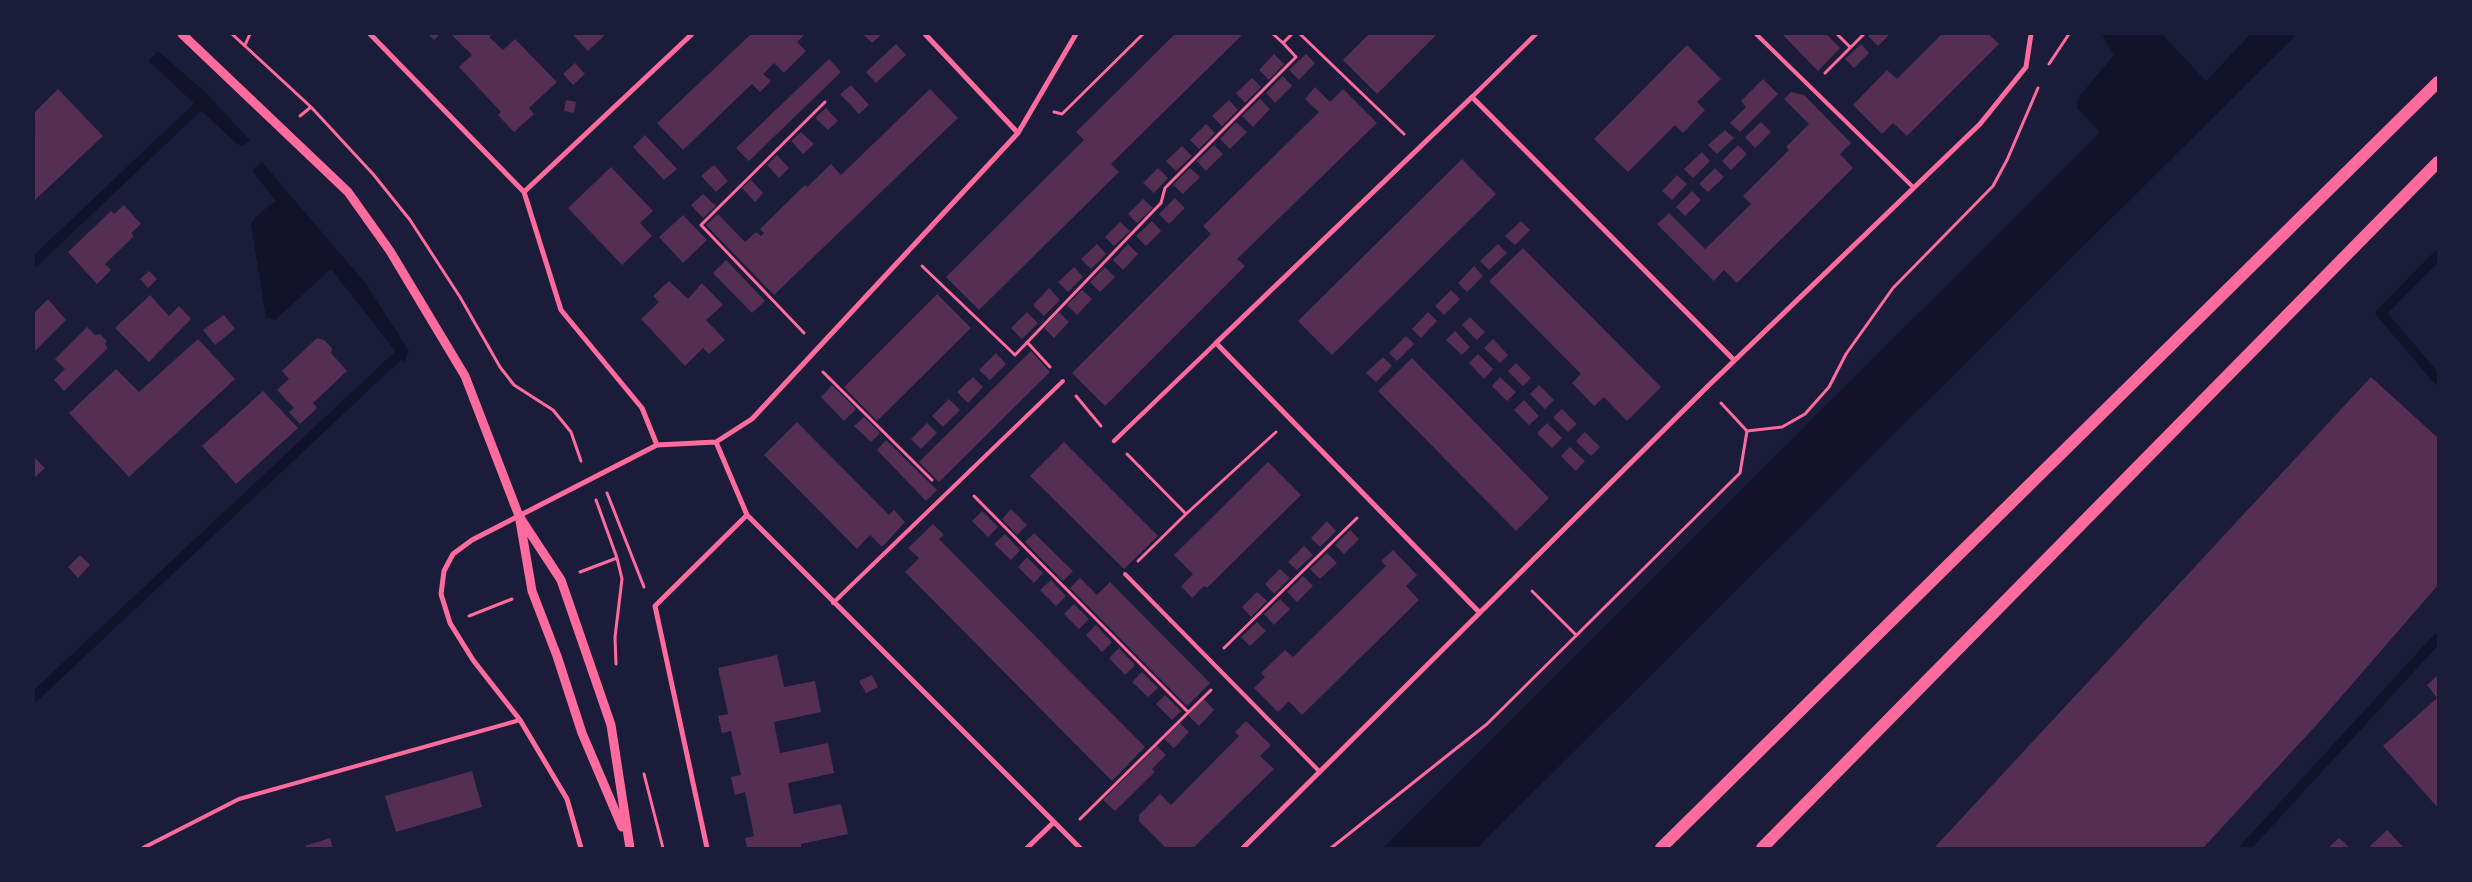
<!DOCTYPE html>
<style>
body{margin:0}
#map{position:relative;width:2472px;height:882px;overflow:hidden;background:#1b1b3a;font-family:Poppins,sans-serif}
canvas{display:block}
.frame{position:absolute;inset:0;border:35px solid #1b1b3a;pointer-events:none}
</style>
<div id="map">
<canvas width="2472" height="882"></canvas>
<div class="frame"></div>
</div>
<script>
const ctx = document.querySelector('canvas').getContext('2d');
ctx.lineJoin = 'round';
function paint(path, color) { ctx.fillStyle = color; ctx.fill(path, 'evenodd'); }
function trace(path, color, width, dash) { ctx.strokeStyle = color; ctx.lineWidth = width; ctx.lineCap = dash ? 'butt' : 'round'; ctx.setLineDash(dash || []); ctx.stroke(path); }
paint(new Path2D(`
 M2102 34H2162L2206 81 2251 34H2297L1477 848H1383L2100 132 2077 108V99L2114 55Z
 M158 51 204 91 250 140 243 146 237 144 149 61Z
 M262 162 366 284 409 351 404 362 331 269 275 320 266 317 251 224 256 216 276 201 252 171Z`), '#12122b');
trace(new Path2D(`
 M2438 255 2381 313 2438 380
 M34 262 203 102
 M34 697 401 353
 M2245 848 2438 638`), '#12122b', 10);
paint(new Path2D(`
 M428 34H440L434 40Z
 M451 34H492L489 37 503 50 515 39 557 82 529 108 534 114 514 132 498 115 501 112 459 67 472 55Z
 M572 34H606L588 51Z
 M751 34H805L797 42 806 51 784 73 774 63 763 74 771 81 760 92 752 84 683 150 657 123Z
 M863 34H882L872 43Z
 M1175 34H1243L1111 164 1119 172 979 310 946 277 1084 140 1076 132Z
 M1369 34H1437L1377 94 1343 60Z
 M1782 34H1826L1840 48 1818 71Z
 M1871 34H1890L1878 46 1868 36Z
 M1942 34H1989L1999 44 1907 136 1893 123 1882 134 1853 105 1887 70 1897 79Z
 M896 44 906 55 876 83 866 72Z
 M1861 44 1869 53 1854 68 1845 59Z
 M1687 45 1721 79 1697 102 1705 110 1683 133 1675 125 1628 172 1594 139Z
 M1274 54 1284 64 1269 80 1259 70Z
 M1306 54 1315 63 1299 80 1289 70Z
 M829 59 841 72 749 161 736 148Z
 M575 63 585 74 573 85 563 74Z
 M1283 76 1292 86 1275 103 1266 93Z
 M1252 78 1261 87 1245 103 1236 93Z
 M1763 79 1778 94 1740 132 1730 123 1746 107 1741 101Z
 M851 85 869 105 859 114 840 94Z
 M1315 87 1330 102 1343 89 1377 123 1237 259 1245 266 1105 406 1072 373 1211 234 1203 226 1319 112 1305 99Z
 M58 89 103 136 34 201V130L36 128 34 126V113Z
 M930 89 958 118 774 295 706 225 718 214 745 242 756 232 761 236 764 233 760 229 805 185 807 187 831 164 841 175Z
 M1791 92 1804 95 1851 143 1840 154 1853 168 1737 283 1724 270 1714 281 1657 224 1669 213 1705 249 1751 204 1743 196 1789 150 1786 147 1809 124 1784 99Z
 M1260 99 1270 109 1253 127 1242 116Z
 M566 100 576 102 574 113 564 111Z
 M1229 100 1238 110 1222 126 1212 116Z
 M826 108 838 121 828 130 815 118Z
 M1236 122 1247 132 1230 149 1220 139Z
 M1761 122 1771 132 1755 148 1745 137Z
 M1206 124 1215 133 1199 149 1190 140Z
 M1725 130 1734 138 1717 154 1708 145Z
 M801 132 814 144 803 154 791 141Z
 M645 135 677 169 664 180 633 147Z
 M1214 145 1223 154 1206 171 1197 161Z
 M1738 145 1747 154 1731 170 1722 161Z
 M1182 146 1192 156 1176 171 1166 161Z
 M1702 152 1710 161 1693 178 1684 169Z
 M777 155 789 168 779 178 767 165Z
 M1462 159 1496 194 1332 355 1298 321Z
 M714 165 728 181 716 192 701 176Z
 M611 167 653 211 640 223 652 236 622 265 568 208Z
 M1158 168 1168 178 1154 193 1143 183Z
 M1190 168 1200 177 1183 194 1173 185Z
 M1715 168 1724 177 1708 192 1699 184Z
 M1677 175 1687 184 1672 200 1662 191Z
 M751 180 763 193 755 202 742 188Z
 M1692 191 1701 200 1685 216 1676 207Z
 M703 194 716 206 703 218 691 205Z
 M1175 198 1185 208 1169 224 1159 214Z
 M1143 199 1153 208 1137 223 1128 214Z
 M124 205 141 224 131 233 134 236 105 264 111 270 97 284 68 252 111 211 114 214Z
 M683 215 707 240 683 263 659 237Z
 M1152 221 1161 231 1146 246 1136 236Z
 M1521 221 1530 230 1515 245 1505 236Z
 M1120 222 1130 231 1114 246 1105 237Z
 M1097 244 1106 254 1091 269 1081 259Z
 M1128 244 1138 254 1123 270 1113 260Z
 M1498 244 1507 253 1489 270 1480 261Z
 M1523 248 1661 387 1627 421 1604 397 1594 406 1572 383 1581 374 1489 281Z
 M726 260 765 301 752 313 713 273Z
 M1474 266 1483 276 1467 292 1458 283Z
 M1074 267 1083 277 1068 292 1058 282Z
 M1105 267 1115 277 1100 292 1090 282Z
 M149 271 157 279 148 288 140 279Z
 M669 281 688 299 702 283 723 305 706 320 725 340 709 354 703 348 685 366 641 319 659 302 653 296Z
 M1049 288 1060 300 1044 316 1033 305Z
 M1082 290 1092 299 1077 315 1067 305Z
 M1451 290 1460 299 1444 315 1435 306Z
 M937 294 971 328 877 421 844 387Z
 M150 295 169 316 179 306 191 319 149 362 115 328Z
 M48 299 66 320 34 352V313Z
 M1027 312 1038 323 1022 339 1011 328Z
 M1059 312 1069 322 1054 338 1044 328Z
 M1428 312 1437 321 1421 338 1412 329Z
 M224 315 235 329 215 345 203 330Z
 M1470 317 1485 332 1477 340 1462 325Z
 M87 327 95 335 100 334 107 341 105 345 108 348 64 391 54 380 65 369 55 359Z
 M1455 331 1470 347 1462 355 1446 340Z
 M1406 336 1414 344 1397 361 1389 353Z
 M317 338 324 340 332 348 331 353 347 371 313 403 317 408 300 424 289 412 294 408 277 390 289 379 282 371Z
 M198 339 235 379 129 477 69 413 116 369 139 392Z
 M1493 339 1508 355 1500 363 1484 348Z
 M1031 351 1050 372 939 482 919 462Z
 M996 353 1006 364 990 380 979 370Z
 M1478 354 1493 369 1484 379 1469 363Z
 M1383 357 1392 366 1376 382 1366 373Z
 M1412 358 1549 498 1516 531 1378 391Z
 M1516 363 1531 378 1523 386 1508 371Z
 M973 377 983 387 968 403 957 392Z
 M1500 377 1516 392 1507 401 1492 386Z
 M2371 377 2438 438V585L2321 720 2203 848H1934Z
 M832 385 856 409 844 421 821 397Z
 M1539 385 1554 400 1545 409 1530 394Z
 M263 391 298 428 236 484 202 446Z
 M949 399 960 410 943 427 932 416Z
 M1524 400 1539 416 1529 425 1514 410Z
 M1562 409 1577 424 1568 432 1553 417Z
 M864 417 880 433 871 442 854 426Z
 M797 422 889 515 894 510 905 522 882 547 870 535 857 549 764 455Z
 M927 423 937 433 921 449 911 439Z
 M1547 423 1562 438 1552 448 1537 433Z
 M1585 432 1600 447 1591 456 1576 441Z
 M886 440 937 490 926 501 877 450Z
 M1064 442 1158 536 1124 569 1030 476Z
 M1570 447 1585 461 1576 471 1561 456Z
 M34 457 45 468 34 478Z
 M1268 462 1301 495 1207 588 1204 586 1192 598 1181 586 1193 574 1174 555Z
 M1011 509 1027 525 1017 535 1002 519Z
 M982 511 998 527 988 537 972 521Z
 M1327 521 1336 531 1320 547 1311 538Z
 M933 524 944 535 939 539 1145 747 1112 781 905 572 919 558 908 548Z
 M1350 530 1359 539 1344 554 1335 545Z
 M1034 533 1073 571 1063 581 1025 542Z
 M1005 534 1020 550 1011 560 994 544Z
 M1304 546 1313 555 1297 570 1288 562Z
 M1393 550 1417 575 1406 586 1419 600 1302 715 1289 701 1278 712 1254 688 1265 677 1261 673 1285 650 1293 657 1386 566 1381 561Z
 M1327 553 1337 563 1320 579 1310 569Z
 M80 555 90 565 78 578 68 567Z
 M1027 557 1043 573 1034 583 1018 567Z
 M1280 569 1290 578 1274 594 1265 584Z
 M1303 576 1313 586 1297 602 1287 592Z
 M1080 578 1097 595 1110 582 1210 683 1187 706 1070 588Z
 M1051 580 1066 596 1056 606 1040 590Z
 M1257 592 1267 601 1251 617 1242 607Z
 M1280 599 1290 609 1274 625 1264 614Z
 M1074 604 1089 619 1079 629 1064 614Z
 M1257 622 1266 631 1250 646 1241 637Z
 M1096 625 1112 642 1102 652 1086 635Z
 M1119 648 1135 665 1125 675 1109 658Z
 M777 655 784 687 815 681 821 712 774 722 780 753 828 743 834 773 788 783 794 814 841 804 848 834 801 844V848H747L745 838 754 836 745 792 735 795 731 777 741 775 731 731 722 733 718 716 728 714 718 668Z
 M1142 672 1158 688 1148 697 1132 682Z
 M872 675 878 687 866 693 859 681Z
 M2438 675V808L2383 746 2437 698 2427 685Z
 M1165 695 1181 711 1172 720 1156 704Z
 M1204 699 1214 710 1199 726 1188 715Z
 M1246 721 1271 745 1260 756 1274 769 1193 848H1166L1139 821V815L1160 794 1171 805 1239 736 1235 732Z
 M1180 723 1189 732 1174 748 1164 739Z
 M1157 746 1166 755 1152 769 1155 772 1115 811 1103 800Z
 M472 771 482 807 396 832 385 796Z
 M2387 830 2404 848H2368Z
 M330 838 333 848H306L305 846Z
 M2339 838 2350 848H2328Z`), '#542f53');
trace(new Path2D(`
 M232 34 311 107 373 174 410 220 460 297 500 367 514 385 553 410 571 432 581 461
 M1273 34 1283 43 1292 34
 M1300 34 1404 134
 M1837 34 1850 47
 M245 45 250 34
 M2049 64 2069 34
 M1825 73 1864 34
 M1054 112 1062 114 1143 34
 M300 116 311 107
 M922 266 1015 355 1161 203 1165 188 1296 57 1283 43
 M804 333 701 225 825 102
 M1027 342 1050 367
 M823 372 932 480
 M1076 396 1101 426
 M1747 431 1782 427 1805 414 1829 387 1846 354 1893 288 1993 186 2007 160 2038 88
 M1127 454 1186 514 1276 432
 M607 493 644 587
 M974 496 1188 712
 M596 500 617 558 622 579 615 637 616 664
 M1138 561 1186 514
 M580 572 617 558
 M1532 591 1576 635
 M469 616 512 599
 M1224 648 1357 518
 M644 774 663 848
 M1080 819 1211 690
 M1331 848 1487 724 1740 473 1747 431 1721 403`), '#ff6b9d', 3);
trace(new Path2D(`
 M1756 34 1913 187
 M1125 574 1320 772
 M833 603 1063 381
 M143 848 239 799 520 720`), '#ff6b9d', 4);
trace(new Path2D(`
 M1472 97 1536 34
 M1114 441 1216 343`), '#ff6b9d', 4.5);
trace(new Path2D(`
 M370 34 524 192 561 310 642 408 657 445
 M925 34 1018 133
 M524 192 692 34
 M716 442 747 515 1080 848
 M1479 612 1216 343 1472 97 1734 360
 M581 848 567 799 520 720 473 660 450 623 441 594 444 571 453 554 472 540 657 445 716 442 752 419 1018 133 1076 34
 M707 848 655 606 747 515
 M1027 848 1054 822
 M1243 848 1707 387 1980 124 2026 67 2031 34`), '#ff6b9d', 5);
trace(new Path2D(`
 M182 34 348 192 390 251 465 376 519 516 561 580 611 725 630 848
 M520 521 532 591 557 656 582 733 622 827`), '#ff6b9d', 9);
trace(new Path2D(`
 M1661 848 2438 82
 M1762 848 2438 162`), '#ff6b9d', 12);
</script>
